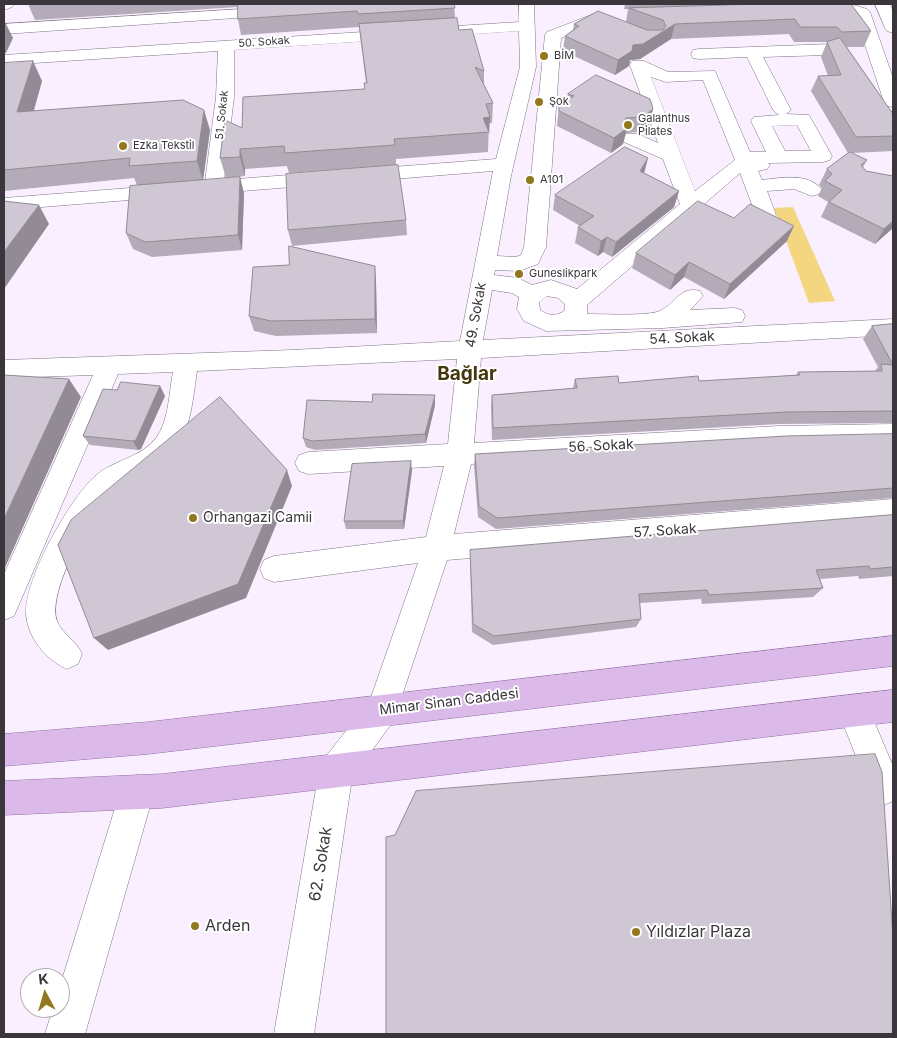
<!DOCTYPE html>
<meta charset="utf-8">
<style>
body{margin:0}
#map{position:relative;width:897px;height:1038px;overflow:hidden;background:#f9effe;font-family:Inter,sans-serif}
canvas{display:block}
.frame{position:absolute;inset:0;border:5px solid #3a363c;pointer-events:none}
.north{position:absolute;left:20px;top:968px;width:50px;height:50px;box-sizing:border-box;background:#fff;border:1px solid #b0afb1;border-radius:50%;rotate:354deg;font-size:14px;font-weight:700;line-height:20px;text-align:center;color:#3a363c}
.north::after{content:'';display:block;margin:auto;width:18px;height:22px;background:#91771d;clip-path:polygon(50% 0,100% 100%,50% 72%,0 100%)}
</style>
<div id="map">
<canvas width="897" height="1038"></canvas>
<div class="frame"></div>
<div class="north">K</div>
</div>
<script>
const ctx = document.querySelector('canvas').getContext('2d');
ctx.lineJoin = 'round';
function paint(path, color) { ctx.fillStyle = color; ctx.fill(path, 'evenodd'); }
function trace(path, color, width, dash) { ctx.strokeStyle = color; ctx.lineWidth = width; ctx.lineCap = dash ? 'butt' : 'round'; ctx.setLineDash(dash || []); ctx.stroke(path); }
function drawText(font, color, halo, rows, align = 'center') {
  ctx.font = font + ' Inter,sans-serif'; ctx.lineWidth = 4; ctx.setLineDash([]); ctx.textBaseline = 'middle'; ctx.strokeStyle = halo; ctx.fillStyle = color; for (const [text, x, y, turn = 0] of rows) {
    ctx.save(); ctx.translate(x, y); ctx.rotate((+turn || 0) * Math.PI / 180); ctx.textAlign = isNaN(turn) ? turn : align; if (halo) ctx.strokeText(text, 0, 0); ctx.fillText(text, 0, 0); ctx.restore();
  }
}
paint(new Path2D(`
 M793 207 835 301 809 303 774 208Z`), '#f3d67f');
const minor = new Path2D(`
 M4 4H15L12 7 4 10Z
 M519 4H534L536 67 511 176 497 256 516 257 521 255 524 247 545 35 547 32 596 13 615 21 617 24 609 29 596 24 561 38 546 247 538 264 519 271 495 270 494 275 518 278 532 285 551 280 577 289 680 204 663 159 624 142 622 138 624 134H638L658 143 630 65 632 61H644L668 72 715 71 750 152H766L751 121 754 117 779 115 773 110 747 57 699 59 693 58 691 54 693 50 699 49 831 44 835 50 827 55 763 57 791 110 786 114 809 115 832 156 830 160 823 162 768 163 770 165 767 169 758 171 762 180C780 178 809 172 822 190L819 194 812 196 794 189 767 191 776 215 773 220 766 221 759 220 756 215 740 173 587 305V314C605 314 641 316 657 312 674 307 679 285 700 291L703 296 690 310 734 308 742 310 745 316 742 322 663 328 546 331 524 321 517 309 519 297 512 293 492 290 483 340 893 319V335L481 358 474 443 779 426 893 424V444L779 446 471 464 454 534 893 499V523L447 560 394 720 352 778 314 1034H274L319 771 324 759 370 700 418 563 274 582 264 578 260 569 264 560 274 556 426 537 444 466 308 474 299 471 295 463 299 455 308 452 448 444 457 359 197 371C193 398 191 428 175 452 161 471 136 475 118 489 94 508 46 591 57 621 62 634 76 640 82 654L78 664 67 669C46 660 27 637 26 613 25 578 69 500 95 476 113 460 141 458 156 438 169 421 169 392 173 372L118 374 14 616 4 620V574L93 375 4 378V360L292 350 460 341 493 171 4 210V198L205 182 216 97 218 51 4 65V55L519 22ZM519 31 520 67 496 159 224 180 234 97V50ZM651 77 666 82 703 80 735 160 695 191ZM797 125 811 151H785L772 126ZM547 296 558 298 565 304V310C557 317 548 316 540 310L539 302Z
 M850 4 867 9 870 12 893 78V107L887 106 884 102 855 15H819L811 10 819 5Z
 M875 4H890L893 12V33L887 31 885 28Z
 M274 7 279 9 282 12 279 15 4 34V24Z
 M854 695 865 700 893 766V801L882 806 870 801 865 789V779L838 711 843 700Z
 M137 775 149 780 154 792 85 1034H45L53 1008H60V986L120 792 125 780Z`);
const major = new Path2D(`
 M893 636V666L148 754 4 766V734L148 722Z
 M893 690V722L162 808 4 815V781L162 774Z`);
trace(minor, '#7d7482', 1);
trace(major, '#936ea4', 1);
paint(minor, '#fff');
paint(major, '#dbbaea');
paint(new Path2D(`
 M28 4H454L455 18 459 30 484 71V85L493 103 492 123H489L488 152 396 159V165L289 173 287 166 245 169V176L226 178 220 158 242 128 364 89 366 83 359 27 241 35 238 19V7L35 20Z
 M625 4H851L871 31 864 47H847L893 114V151L852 153 867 160 863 167 866 171 893 176V228L875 244 821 217 828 202 818 196 822 188 819 185 827 169 848 153 811 91 818 76H828L821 57 827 42H794L789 34 671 39 640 59 630 60 629 66 615 75 563 51 565 36 573 30 574 24 626 22 628 9H624Z
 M4 63 42 81 33 111 210 130 203 180 244 193 242 250 152 257 133 249 126 233 137 185 134 178 4 191Z
 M568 94 653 109 649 125 639 132 626 133 623 144 611 153 557 126 559 106 567 101Z
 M644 173 679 191 674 207 612 257 603 252 598 256 575 243 578 227 580 226 553 210 555 195Z
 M734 218 787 241 724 299 684 277 670 290 632 268 636 253Z
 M406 220 407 235 292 246 288 230Z
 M376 281 377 333 276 336 254 331 249 316Z
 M893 324V423L779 424 492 440 491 407 492 395 573 388 575 379 619 383 699 381 796 375 798 372 875 371 878 367 863 339 872 326Z
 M160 386 165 396 141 449 138 450 90 445 83 436 117 390Z
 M435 405 426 443 315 450 306 447 303 438Z
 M893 434V498L496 529 478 517 474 466 475 454Z
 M412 470 404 529H346L344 521Z
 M893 515V576L859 579 858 576 820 579 823 588 813 597 702 604 701 599 640 603 641 619 636 627 493 645 472 632 470 560V550Z`), '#b3abb7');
paint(new Path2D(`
 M4 20 13 38 6 53H4Z
 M675 24 671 39 640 59 630 60 629 66 615 75 618 60 633 45Z
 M33 61 42 81 28 132 17 112Z
 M653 109 649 125 639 132 643 117Z
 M204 110 210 130 203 180 197 161Z
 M490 117 489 136V132L483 118Z
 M626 118 623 131 627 128 623 144 611 153 614 138 624 123Z
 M240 149 245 169V176L240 157Z
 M648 158 644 174 640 171Z
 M240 177 244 193 242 250 238 235Z
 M679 191 674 207 612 257 616 242Z
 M39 205 49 224 4 289V252Z
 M893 221V228L875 244 884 229Z
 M794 226 787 241 724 299 730 284Z
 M607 237 603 252 598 256 601 241Z
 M689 262 684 277 670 290 675 275Z
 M375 266 376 281 377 333 375 319Z
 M69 379 81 397 4 570V519Z
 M160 386 165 396 141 449 138 450 133 441Z
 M435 395V405L426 443 425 434Z
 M411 461 412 470 404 529 403 521Z
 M287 470 292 486 246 598 108 650 94 638Z`), '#928b95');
const building = new Path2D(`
 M238 4H454L455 8 358 14 357 11 238 19Z
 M758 4H851L871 31 842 32 837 27H800L795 19 675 24 643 44 633 45 632 51 618 60 565 36 579 26 574 24 598 11 647 30H663L666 26 663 20 629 8Z
 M457 18 459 30 472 29 484 71 475 67 493 103 486 104 490 117 483 118 489 132 394 139 395 145 285 153 284 146 240 149V157L220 158 225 120 242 128 243 97 365 89 364 83H367L359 24Z
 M840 38 893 114V136L856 137 818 76 841 75 827 42Z
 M33 61 17 112 183 100 204 110 197 161 129 166 130 158 4 170V63Z
 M596 75 650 99 653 109 643 117 626 118 624 123 627 128 614 138 559 111V106L574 96 568 94Z
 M625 147 648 158 640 171 679 191 616 242 607 237 601 241 578 227 594 216 555 195Z
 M850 152 867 160 861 165 866 171 893 176V221L884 229 829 202 842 190 825 181 832 174 827 169Z
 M398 165 406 220 288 230 286 174Z
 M240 177 238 235 145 242 126 233 130 186Z
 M4 201 39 205 4 252Z
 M698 201 734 218 750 204 794 226 730 284 689 262 675 275 636 253Z
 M289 246 375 266V319L271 321 249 316 253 267 289 265Z
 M893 324V411L787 412 493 428 492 395 577 388 575 379 618 376 619 383 698 376 699 381 800 375 798 372 882 371 881 364 893 365 872 326Z
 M4 375 69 379 4 519Z
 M121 382 160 386 136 440 133 441 83 436 103 389 117 390Z
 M373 394 435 395 425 434 312 441 303 438 307 400 372 402Z
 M220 397 287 470 238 584 94 638 58 545 71 520Z
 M893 434V488L497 518 479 506 475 454 787 436Z
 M411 461 403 521H344L352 464Z
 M893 515V567L870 569 869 566 816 570 823 588 709 595 707 590 639 594 641 619 494 636 473 624 470 550Z
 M875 754 882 772 893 938V1034H386V837L395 835 416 791Z`);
paint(building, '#d0c7d5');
trace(building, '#928b95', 1);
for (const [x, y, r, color] of [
 [544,56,5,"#91771d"],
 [539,102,5,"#91771d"],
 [628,125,5,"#91771d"],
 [123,146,5,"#91771d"],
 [530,180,5,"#91771d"],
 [519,274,5,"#91771d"],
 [193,518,5,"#91771d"],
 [195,926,5,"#91771d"],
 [636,932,5,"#91771d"]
]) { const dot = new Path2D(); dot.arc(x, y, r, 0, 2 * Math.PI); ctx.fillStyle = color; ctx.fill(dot); trace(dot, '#fff', 2); }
drawText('11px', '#3a363c', '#fff', [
 ["50. Sokak",264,42,-4],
 ["51. Sokak",222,115,-84]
]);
drawText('11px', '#3a363c', '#fff', [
 ["BİM",554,56],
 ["Şok",549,102],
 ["Galanthus",638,119],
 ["Pilates",638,132],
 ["Ezka Tekstil",133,146],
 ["A101",540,180],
 ["Guneslikpark",529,274]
], 'left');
drawText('14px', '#3a363c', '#fff', [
 ["49. Sokak",476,315,-80],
 ["54. Sokak",682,338,-3],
 ["56. Sokak",601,446,-3],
 ["57. Sokak",665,531,-4],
 ["Mimar Sinan Caddesi",449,702,-7]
]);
drawText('14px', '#3a363c', '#fff', [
 ["Orhangazi Camii",203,518]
], 'left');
drawText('16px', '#3a363c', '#fff', [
 ["62. Sokak",321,864,-81]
]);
drawText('16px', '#3a363c', '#fff', [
 ["Arden",205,926],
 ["Yıldızlar Plaza",646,932]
], 'left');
drawText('bold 19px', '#44370e', '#fff', [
 ["Bağlar",467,374]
]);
</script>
